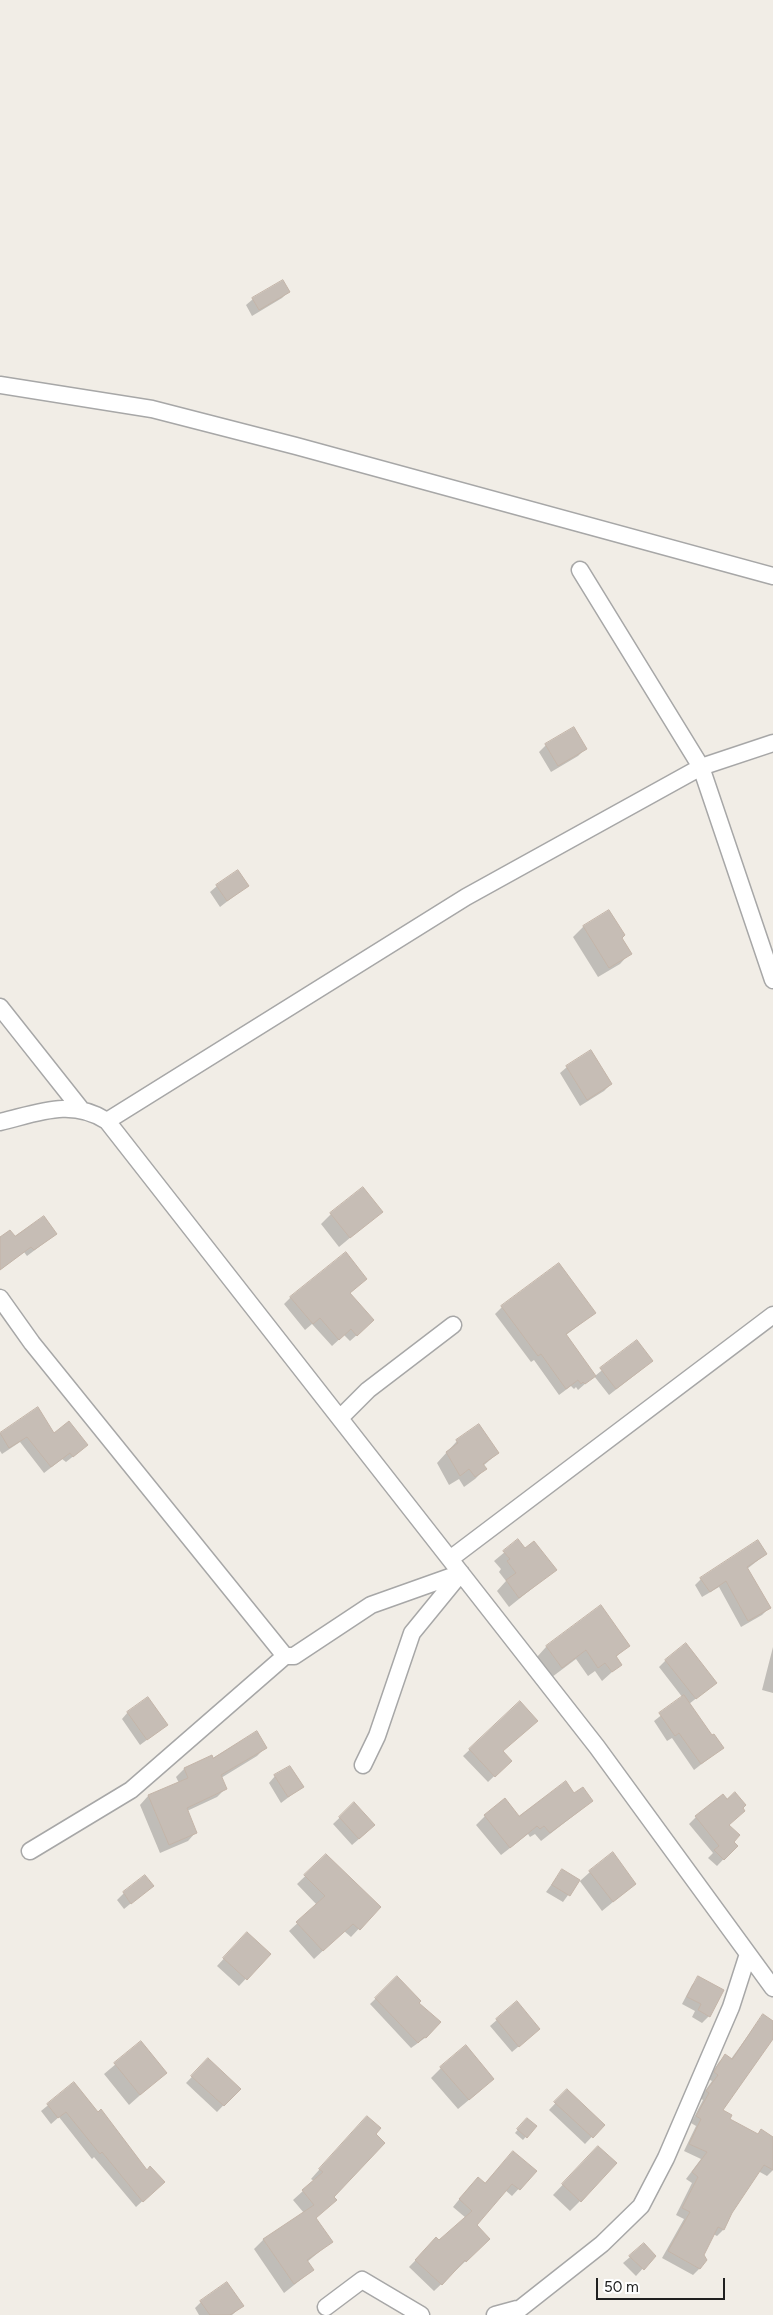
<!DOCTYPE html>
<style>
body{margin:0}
#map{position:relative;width:773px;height:2315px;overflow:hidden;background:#f1ede6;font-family:Figtree,sans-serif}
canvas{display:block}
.scale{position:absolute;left:596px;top:2278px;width:129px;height:22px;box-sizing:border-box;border:2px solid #202020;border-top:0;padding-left:6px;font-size:15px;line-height:18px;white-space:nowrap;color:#202020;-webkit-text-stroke:4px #fff;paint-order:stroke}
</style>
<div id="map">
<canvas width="773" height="2315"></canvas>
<div class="scale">50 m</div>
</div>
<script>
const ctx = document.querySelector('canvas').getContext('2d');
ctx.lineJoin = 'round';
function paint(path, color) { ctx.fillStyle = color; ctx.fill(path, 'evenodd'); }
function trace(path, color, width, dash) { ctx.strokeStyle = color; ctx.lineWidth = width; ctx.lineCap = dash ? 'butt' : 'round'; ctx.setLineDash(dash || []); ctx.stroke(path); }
paint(new Path2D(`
 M288 292 282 298 252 316 246 305 253 299Z
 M573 729 585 749 578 756 551 772 539 752 546 745Z
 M217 886H247L220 907 210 892Z
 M609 911 621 938 630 953 620 964 598 977 573 937 583 927Z
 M567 1067 611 1084 604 1091 580 1106 560 1073Z
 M381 1212 339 1247 321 1224 331 1214Z
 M56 1234 27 1256 24 1252 0 1270V1239Z
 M366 1279 349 1294 366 1327 350 1341 344 1335 332 1346 312 1324 305 1330 284 1304 291 1297Z
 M502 1307 595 1313 566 1335 595 1376 636 1342 645 1367 609 1395 594 1376 578 1390 576 1387 574 1389 571 1386 559 1395 534 1360 531 1362 495 1314Z
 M38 1409 54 1435 80 1451 66 1462 62 1459 44 1473 20 1442 2 1454 0 1451V1434Z
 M479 1426 498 1453 483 1466 485 1469 475 1479 464 1487 459 1479 449 1485 437 1463 457 1441Z
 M518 1541 525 1550 555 1570 509 1607 497 1591 506 1581 499 1572 501 1569 494 1561Z
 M766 1554 747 1569 769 1608 762 1615 741 1627 719 1587 702 1597 695 1585 701 1579Z
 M601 1607 629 1645 616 1657 621 1664 602 1681 595 1671 588 1676 576 1659 552 1677 537 1657 546 1647Z
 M773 1647V1693L762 1690Z
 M666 1660 708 1689 689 1704 712 1737 722 1748 694 1770 672 1738 667 1741 654 1721 683 1698 659 1667Z
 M520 1702 501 1751 510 1761 488 1782 463 1756Z
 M128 1712 167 1725 140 1745 122 1719Z
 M265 1748 257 1756 221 1778 226 1788 217 1797 187 1811 196 1832 188 1841 160 1853 140 1805 148 1796 179 1783 176 1777 184 1769 212 1759Z
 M275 1776 302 1787 281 1803 269 1783Z
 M574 1794 592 1801 541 1841 535 1834 530 1837 528 1834 501 1855 476 1825 485 1816 519 1818Z
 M727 1800 728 1825 732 1842 736 1846 717 1866 708 1858 713 1853 689 1824 696 1817Z
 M354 1804 367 1832 352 1845 333 1824Z
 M326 1856 379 1907 351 1937 344 1931 314 1959 289 1931 317 1905 297 1884Z
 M562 1870 580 1881 590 1872 635 1884 602 1911 579 1880 563 1902 546 1892Z
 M152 1886 124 1909 117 1900 124 1893Z
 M240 1941 269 1954 239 1986 217 1966Z
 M397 1978 417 2003 425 2038 411 2048 370 2004Z
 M699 1978 709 2016 702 2023 692 2017 695 2011 682 2004 692 1985Z
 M516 2003 532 2035 512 2052 490 2026Z
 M763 2015 773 2022V2036L721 2110 728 2119 757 2135 761 2131 773 2138V2170L767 2176 758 2171 731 2213 723 2230 717 2236 713 2234 703 2255 699 2269 693 2275 662 2258 684 2219 676 2215 692 2183 686 2179 701 2159 684 2151 696 2126 691 2123 703 2100 700 2098 712 2081 708 2079 719 2062 726 2056 731 2059Z
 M141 2043 165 2073 129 2105 104 2074Z
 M208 2060 239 2089 217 2112 186 2083Z
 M441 2068 482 2089 458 2109 431 2078Z
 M74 2084 147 2172 163 2182 136 2207 94 2157 92 2159 59 2117 51 2124 41 2111Z
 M567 2091 603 2125 585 2144 549 2110Z
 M527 2119 535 2126 523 2140 515 2133Z
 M358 2126 332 2197 315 2218 331 2242 307 2262 313 2270 284 2293 254 2249 263 2240 304 2213 293 2200 314 2181 311 2179Z
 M588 2158 580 2201 570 2211 553 2195Z
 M535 2171 512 2196 505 2190 475 2225 489 2239 434 2291 409 2267 436 2239 439 2242 466 2218 453 2207 471 2185 485 2184Z
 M654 2256 636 2276 623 2263 630 2257Z
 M201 2302 242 2306 232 2315H199L195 2308Z`), '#0003');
const building = new Path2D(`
 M283 280 290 292 259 310 252 298Z
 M574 727 587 749 558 766 545 744Z
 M238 870 249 886 227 901 216 885Z
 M609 910 625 935 622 938 632 954 609 968 583 926Z
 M591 1050 612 1084 587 1100 566 1066Z
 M363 1187 383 1212 350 1238 330 1213Z
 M44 1216 57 1234 34 1250 31 1247 0 1270V1237L10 1230 15 1236Z
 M346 1252 367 1279 350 1293 374 1320 357 1336 351 1329 339 1340 320 1318 313 1324 290 1297Z
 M559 1263 596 1313 566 1334 596 1376 585 1384 583 1382 581 1384 578 1380 566 1389 541 1354 538 1356 501 1306Z
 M637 1340 653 1361 616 1389 600 1368Z
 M38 1407 54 1433 69 1421 88 1445 73 1457 70 1453 51 1467 27 1437 9 1448 0 1433Z
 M479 1424 499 1453 483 1464 487 1469 475 1477 469 1469 460 1476 446 1452 458 1443 456 1440Z
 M518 1539 525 1548 534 1541 557 1570 519 1598 506 1580 516 1573 507 1561 510 1559 503 1551Z
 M758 1540 767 1554 747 1567 771 1608 748 1621 726 1581 710 1592 700 1578Z
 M601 1605 630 1646 616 1656 622 1665 612 1672 605 1663 598 1668 586 1650 562 1668 546 1646Z
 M686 1643 717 1683 696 1699 665 1660Z
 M684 1695 712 1735 714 1734 724 1748 701 1764 679 1733 675 1736 659 1713Z
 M148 1697 168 1725 147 1740 127 1712Z
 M520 1701 538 1721 503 1751 512 1761 495 1777 469 1749Z
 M257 1731 267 1748 221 1775 227 1789 187 1808 197 1833 169 1845 148 1795 188 1778 184 1768 212 1755 213 1758Z
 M290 1766 304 1787 288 1797 274 1775Z
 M566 1781 574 1793 583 1787 593 1801 550 1833 544 1826 540 1829 537 1826 510 1848 484 1815 505 1798 519 1816Z
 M735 1792 746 1805 743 1808 745 1811 729 1825 740 1835 734 1842 738 1846 724 1860 714 1850 719 1846 695 1816 723 1794 727 1799Z
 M354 1802 375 1825 359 1839 339 1817Z
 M613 1852 636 1884 613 1902 589 1871Z
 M326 1854 381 1907 360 1930 353 1924 323 1951 296 1922 325 1896 304 1875Z
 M562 1869 580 1880 570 1896 552 1885Z
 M145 1875 154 1886 131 1904 123 1892Z
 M247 1932 271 1954 247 1980 223 1958Z
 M397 1976 421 2001 419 2003 441 2022 426 2038 424 2037 418 2043 375 1998Z
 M698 1976 724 1990 710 2017 698 2010 701 2004 687 1997Z
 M517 2001 540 2029 519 2047 496 2019Z
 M763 2014 773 2021V2039L723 2110 732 2115 730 2119 758 2134 761 2129 773 2137V2170L764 2165 732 2213 724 2230 718 2227 704 2255 707 2260 700 2269 668 2251 690 2212 682 2208 698 2177 692 2172 707 2152 689 2144 701 2119 696 2116 709 2093 706 2091 718 2075 714 2072 716 2068 725 2054 732 2059Z
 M141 2041 167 2073 140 2095 114 2063Z
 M466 2045 494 2079 469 2100 440 2067Z
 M208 2058 241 2089 224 2106 191 2076Z
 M74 2082 98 2112 101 2109 147 2170 150 2166 165 2182 143 2202 102 2152 100 2154 66 2112 58 2118 47 2104Z
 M567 2089 605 2125 593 2138 554 2102Z
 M367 2116 381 2128 376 2134 385 2143 334 2197 337 2200 316 2218 333 2242 307 2260 314 2270 294 2284 263 2239 314 2205 302 2190 323 2172 319 2169Z
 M527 2118 537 2126 527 2138 517 2129Z
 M598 2146 617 2163 581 2202 562 2184Z
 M513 2151 537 2171 520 2190 512 2184 477 2225 490 2239 466 2262 465 2260 442 2285 415 2260 436 2237 439 2240 472 2211 459 2199 478 2177 485 2183Z
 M644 2243 656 2256 644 2270 629 2256Z
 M227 2282 244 2306 230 2315H210L200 2301Z`);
paint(building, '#c6bdb5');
trace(building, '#c3b4a8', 1);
const minor = new Path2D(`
 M0 385 152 409 296 446 773 576
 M580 570 701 767 773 980
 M0 1007 80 1108
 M107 1121 466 897 701 767 773 743
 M0 1122C38 1113 71 1098 107 1121L597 1747 773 1988
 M0 1298 32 1343 285 1656
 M340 1418 368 1390 453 1325
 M450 1559 773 1315
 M30 1851 131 1790 285 1656H294L371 1605 461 1573 412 1633 377 1736 363 1765
 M326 2307 362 2280 421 2315
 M495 2315 517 2309
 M512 2315 602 2244 641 2206 666 2158 731 2007 748 1954`);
trace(minor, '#a7a7a7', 19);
trace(minor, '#fff', 16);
</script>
